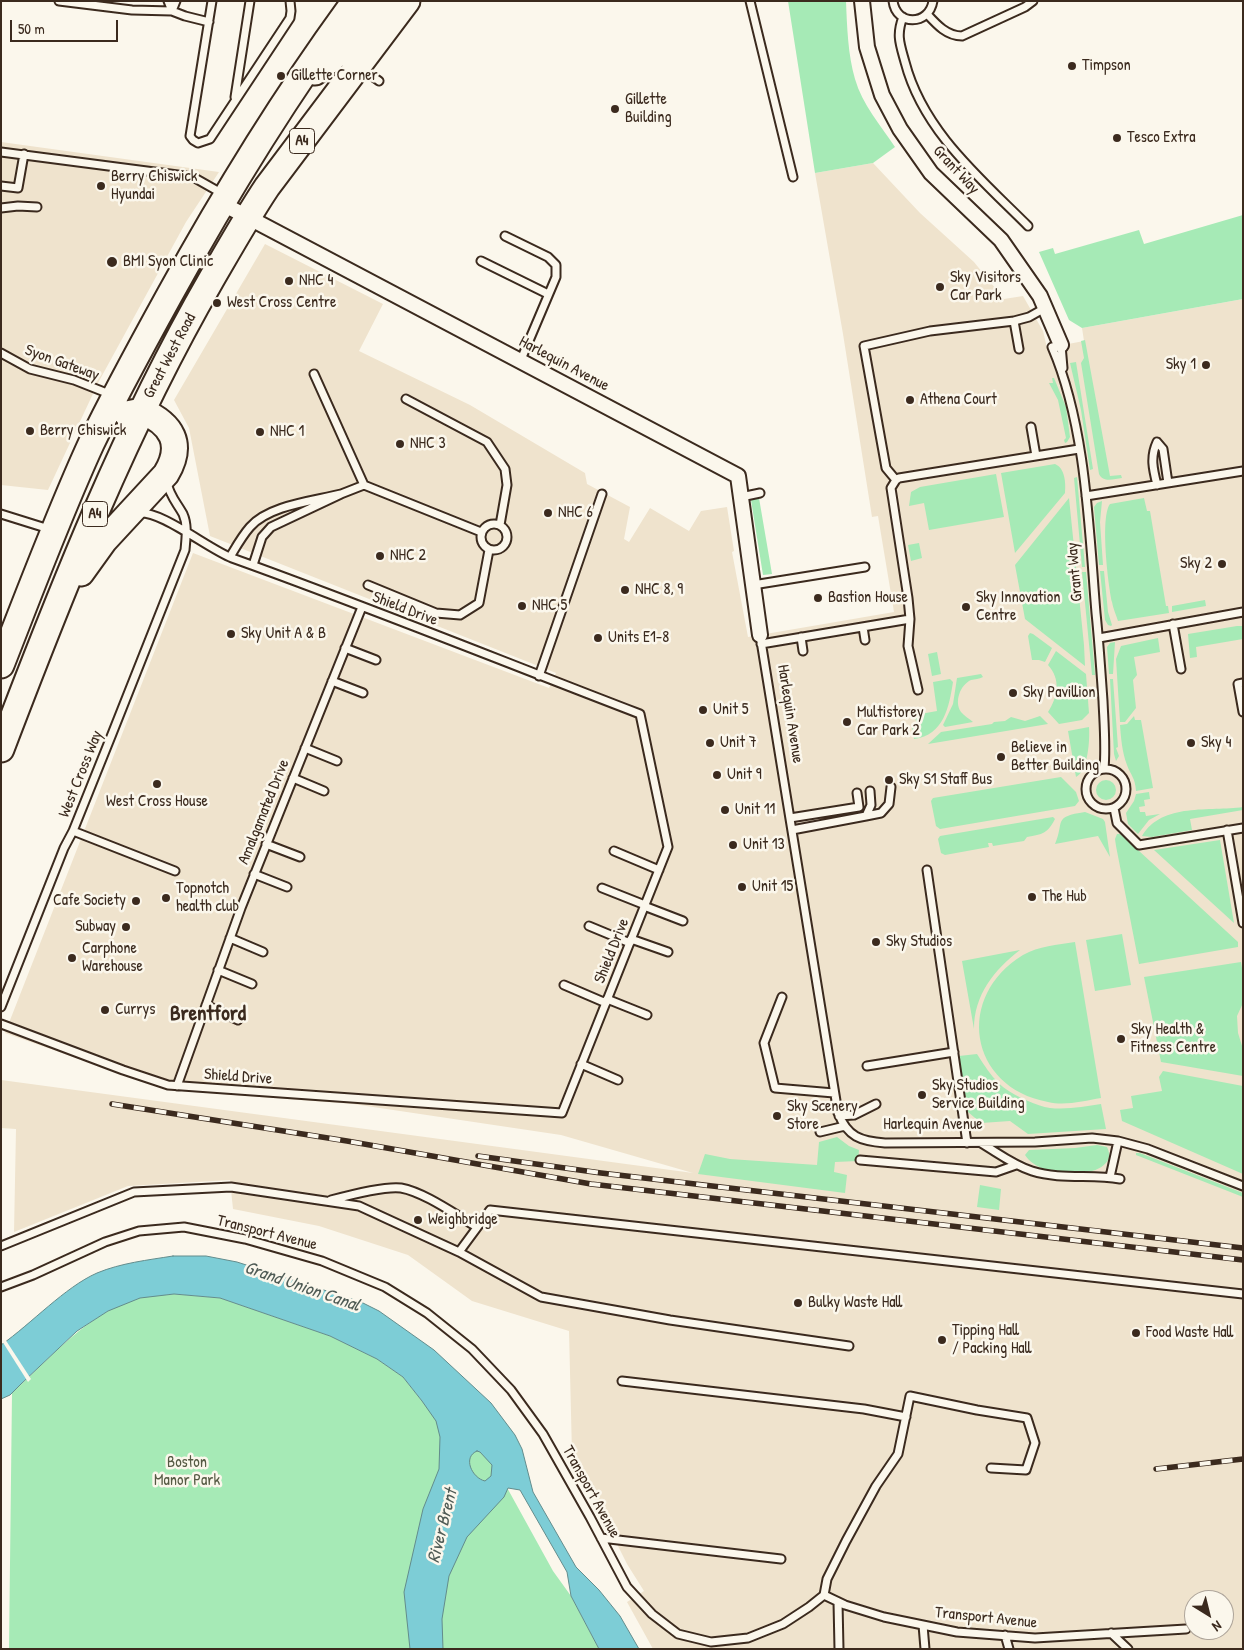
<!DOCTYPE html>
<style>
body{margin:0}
#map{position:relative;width:1244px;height:1650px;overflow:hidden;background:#fbf7ec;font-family:"Patrick Hand",sans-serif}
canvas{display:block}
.frame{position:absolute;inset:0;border:2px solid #3b2a1e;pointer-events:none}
.north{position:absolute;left:1184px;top:1590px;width:50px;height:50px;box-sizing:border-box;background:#fbf7ec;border:1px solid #aea59a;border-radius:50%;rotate:144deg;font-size:14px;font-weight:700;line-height:20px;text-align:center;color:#3b2a1e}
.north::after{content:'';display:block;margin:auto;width:18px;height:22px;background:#3b2a1e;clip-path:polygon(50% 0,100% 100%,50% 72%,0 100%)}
.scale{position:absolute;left:10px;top:20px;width:108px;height:22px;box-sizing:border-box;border:2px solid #3b2a1e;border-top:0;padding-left:6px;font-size:15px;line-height:18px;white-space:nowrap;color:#3b2a1e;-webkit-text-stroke:4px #fbf7ec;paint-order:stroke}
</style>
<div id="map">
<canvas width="1244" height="1650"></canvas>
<div class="frame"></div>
<div class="north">N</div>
<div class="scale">50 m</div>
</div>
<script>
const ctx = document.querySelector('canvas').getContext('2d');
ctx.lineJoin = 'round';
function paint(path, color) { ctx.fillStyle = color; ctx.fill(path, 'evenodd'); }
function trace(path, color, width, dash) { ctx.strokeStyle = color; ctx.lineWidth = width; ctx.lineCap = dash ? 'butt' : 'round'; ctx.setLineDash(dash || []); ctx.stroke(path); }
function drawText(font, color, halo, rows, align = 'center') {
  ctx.font = font + ' "Patrick Hand",sans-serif'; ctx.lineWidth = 5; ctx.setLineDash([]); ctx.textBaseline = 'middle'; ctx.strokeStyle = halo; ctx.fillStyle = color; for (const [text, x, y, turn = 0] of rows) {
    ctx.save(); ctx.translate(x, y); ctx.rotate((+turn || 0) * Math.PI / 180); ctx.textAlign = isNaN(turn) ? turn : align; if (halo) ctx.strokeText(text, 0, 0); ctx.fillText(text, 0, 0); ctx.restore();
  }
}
paint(new Path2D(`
 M1 142 219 172 186 222 98 383 48 490 1 485Z
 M873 163 920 213 974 262 1004 299 1023 296 1043 331 1047 348 1084 341 1082 328 1243 299V1649H653L627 1602 644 1591 627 1564 572 1454 569 1331 472 1301 408 1255 319 1226 233 1209 230 1180 128 1186 14 1232 16 1129 1 1128V1080L693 1173 561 1135 353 1104 167 1090 5 1033 193 553 549 688 556 673 210 536 189 428 174 400 265 244 383 304 359 351 470 405 585 473 587 484 630 507 624 539 629 542 650 508 689 531 701 511 727 507 734 551 732 552 748 637 894 612 878 516 872 517 843 334 815 173ZM1194 1600H1224V1630H1194Z`), '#efe3cd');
paint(new Path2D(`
 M788 1H846C847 27 848 55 855 79 862 104 881 126 895 147L873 163 815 173Z
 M1243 215V299L1082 328 1069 320 1039 252 1053 248 1055 254 1139 230 1144 244Z
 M1085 340 1110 476 1121 475 1122 478C1114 479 1103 483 1099 474L1081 363 1084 358 1081 341Z
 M1076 362 1093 469 1090 470 1081 410 1070 363Z
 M1052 378H1054L1066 407 1070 437 1067 442 1065 443 1064 440 1066 438 1058 400 1049 383H1053Z
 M1055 464C1065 468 1066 483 1065 493L1015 553 1001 473Z
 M996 474 1004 517 929 530 924 503 909 506 911 492 920 487Z
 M1077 477 1085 567H1082L1074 478Z
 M759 498 772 574 763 575 751 500Z
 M1069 498 1084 645 1085 666 1025 619 1015 565Z
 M1144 498 1147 511H1150L1166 606H1168L1169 613 1118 621C1116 615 1113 608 1112 602 1108 584 1100 517 1110 504Z
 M1102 501 1100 522 1103 565H1099L1094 507 1097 503Z
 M919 543 922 558 911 561 908 545Z
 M1100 571H1104L1108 612 1112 625 1111 626 1108 625 1105 620Z
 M1082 572H1086L1095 675H1092Z
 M1205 600 1206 606 1172 612V606Z
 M1237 626H1243V639L1196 647 1197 657 1190 658 1188 634Z
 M1030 633 1033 634 1052 648 1045 662 1039 660H1032L1028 636Z
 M1158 638 1160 652 1134 657 1137 675 1133 680 1136 708 1125 722H1120L1116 659 1121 646Z
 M1115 642 1113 674H1109L1107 647 1110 643Z
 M1056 651 1086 674 1089 713 1082 720 1059 724 1048 712C1058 697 1061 679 1048 665Z
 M937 652 941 674 932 676 928 654Z
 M981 674 983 677C979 679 975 679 971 680 960 685 954 702 961 712 964 716 970 719 973 722L945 727 943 725 953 704 957 678Z
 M950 679 953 682C949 707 944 735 914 739L912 728 917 727 915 715 937 711 933 682Z
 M1110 679H1113L1118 747 1116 748 1119 756 1116 761 1114 754Z
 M1040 716 1048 724 928 744 941 732 992 724 994 722 1005 721 1011 717 1025 721Z
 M1134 716 1135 720H1141L1153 788 1136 791C1135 777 1131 776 1127 765 1122 752 1121 738 1120 725L1127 724Z
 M1089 727C1090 740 1088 771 1076 777L1068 731Z
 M1061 777 1076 792 1079 801 1075 806 940 829 936 826 931 801 933 798Z
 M1096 790a10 10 0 1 1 20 0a10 10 0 1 1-20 0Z
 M1149 792 1150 799 1144 800 1145 806 1139 807 1140 812H1145L1146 816 1160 814 1149 820 1138 834 1128 824 1126 813 1134 801 1136 794Z
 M1243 807V810L1190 819 1192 830 1152 837 1142 836C1162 802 1210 812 1243 807Z
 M1085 812 1103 819 1105 822 1110 857 1098 836 1055 844C1065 821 1052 817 1085 812Z
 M1053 817 1055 819C1047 834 1043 834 1027 837L1024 841 993 846 992 843H988L989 847 945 855 941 853 938 839 940 836Z
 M1117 834H1120L1126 839 1238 942V947L1139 964 1116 846 1115 839Z
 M1220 840 1234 923 1154 850Z
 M1122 934 1131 985 1095 991 1086 940Z
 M1075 942 1101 1098C1084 1101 1065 1106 1048 1102 968 1087 955 996 1023 955 1039 946 1057 945 1075 942Z
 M1020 950C994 970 974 995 974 1029L962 961Z
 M1241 962 1243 974V1003L1237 1016 1238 1033 1243 1049V1076L1161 1062 1144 977Z
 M977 1054C993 1079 1000 1089 1028 1101 1035 1104 1043 1107 1050 1108 1068 1110 1085 1106 1101 1104L1106 1129 1028 1134 1010 1121 981 1123 968 1112 959 1056Z
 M1163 1071 1243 1086V1174L1122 1121 1120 1110 1133 1108 1131 1096 1162 1091 1159 1077Z
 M837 1137 849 1146 859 1150 858 1161 835 1162 834 1172 847 1175 845 1193 698 1174 705 1154 730 1159 817 1165 819 1142Z
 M1097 1145 1107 1147C1123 1178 1043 1184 1025 1155L1029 1150 1075 1148Z
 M1136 1153H1140L1243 1193V1197L1136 1155Z
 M980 1185 1001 1189 999 1210 977 1207Z
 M174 1294 220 1298 330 1336 377 1359 403 1377 422 1401 494 1464 553 1571 571 1596 599 1649H9L12 1393C51 1358 87 1313 139 1298 150 1295 163 1295 174 1294Z`), '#a6eab6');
const water = new Path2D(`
 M173 1256H206L237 1262 361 1302 379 1311 434 1350 491 1403 515 1435 522 1449 533 1492 576 1567 599 1590 620 1616 639 1649H599L571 1596 567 1572 520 1490 508 1488 504 1497 467 1537 449 1576 442 1619 443 1649H410L404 1592 423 1509 439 1469 440 1437 436 1421 422 1401 403 1377 377 1359 330 1336 220 1298 174 1294 140 1298 108 1311 77 1331 21 1384 10 1395 1 1399V1345C31 1324 65 1287 97 1273 121 1263 148 1260 173 1256ZM477 1451 480 1452 492 1465 491 1476 485 1481C472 1478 462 1457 477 1451Z`);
paint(water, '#7dcdd6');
trace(water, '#638c8c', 1);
paint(new Path2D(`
 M5 1339 31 1379 28 1382 2 1341Z`), '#fbf7ec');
const lane = new Path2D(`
 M59 1 132 10 172 11 185 16 209 22
 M168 1 172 11
 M212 1 190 136 193 140 198 143 210 139 290 18 291 11 290 1
 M750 1 793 177
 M893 1C896 26 929 26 933 1
 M172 11 176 1
 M927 14C937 25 947 36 962 36L1025 7 1033 1
 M903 17C896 35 900 44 905 62 923 131 980 178 1028 226
 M361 68 379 81
 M235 97 250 1
 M1 152 193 177 223 194
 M1 186 18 188 24 154
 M1 208 18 206 37 207
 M505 236 548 257 556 265V277L520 362
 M481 261 548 294
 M1061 345 1063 368
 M1052 347C1086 425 1089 529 1096 613 1099 642 1101 672 1103 701 1104 724 1106 746 1104 769
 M1019 349 1014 321 1029 317 1045 308
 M1 353 30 369 74 380 112 395
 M314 374 364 485
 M406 399 487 442 505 469 507 485 500 525
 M1031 427 1036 456
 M896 480 886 468 864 346 930 331 1014 321
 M1157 485C1153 469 1150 457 1157 442L1163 449 1168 483
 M341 494 364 485 481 532
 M1086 496 1243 471
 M741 497 760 493
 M1 514 49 529
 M481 537a13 13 0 1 1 26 0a13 13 0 1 1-26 0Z
 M230 557C236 547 242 536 250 527 269 505 314 501 341 494L271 527 262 537 253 565
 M368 585 436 613 460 615 479 603 489 550
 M753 585 865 567
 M910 619 908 646 918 690
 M1173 624 1181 669
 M863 627 865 640
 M760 635 838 1113C848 1137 860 1141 885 1143L1035 1142 1092 1138 1118 1141 1148 1149 1243 1186
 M801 637 803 651
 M1099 638 1243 612
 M761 644 910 619 908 598 891 488 896 480 899 478 1079 449
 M345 648 376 660
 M539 676 602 494
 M332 681 363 693
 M1243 683 1238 684 1243 712
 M305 748 337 761
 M1086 789a20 20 0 1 1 40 0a20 20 0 1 1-40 0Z
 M293 778 324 791
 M1114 808 1117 823 1139 845 1243 828
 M866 816 881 813 889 804 891 787
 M790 818 859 807 857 793
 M792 830 866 816 871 805 870 791
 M1227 830 1243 923
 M73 831 175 871
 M266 844 300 857
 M614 851 659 870
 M927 870 967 1143
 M254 874 287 887
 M602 888 645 905
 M644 906 683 921
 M589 926 630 943
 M230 938 263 952
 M631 939 668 952
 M218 970 252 984
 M564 985 606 1003
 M782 997 764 1043 775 1088 834 1093
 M607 999 647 1015
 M206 1005 238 1020
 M1 1007 64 848 73 831 112 734 185 550C186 538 188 525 183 514 177 503 169 495 167 482
 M1 1024 123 1070 168 1085 562 1113 668 847 640 714C504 662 369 607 232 558 208 549 160 509 137 513
 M581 1064 618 1080
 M867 1066 954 1052
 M177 1086 241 908 362 607
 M839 1116 854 1115 876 1104
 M820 1132 845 1126
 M981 1143C998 1153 1013 1165 1032 1171 1061 1180 1091 1174 1120 1179
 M860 1160 996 1172 1016 1165
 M1110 1177 1118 1141
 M331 1200C346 1196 386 1186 401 1188 424 1192 456 1215 477 1227
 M1 1246 134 1192 231 1187 359 1206 459 1252 490 1210 1243 1294
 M459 1252 541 1297 670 1320 849 1346
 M1 1287 33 1275 105 1242 139 1231 184 1227 245 1239 322 1261 385 1287 427 1313 472 1349 511 1390 543 1434 590 1517 627 1587 652 1614 678 1634 711 1642 748 1638 783 1624 809 1607 824 1595 845 1605 884 1617 957 1632 1035 1638 1186 1629
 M622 1381 864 1409 906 1417
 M601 1538 781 1559
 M824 1595 827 1579 846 1541 876 1486 898 1454 910 1396 977 1410 1027 1418 1035 1443 1026 1470 991 1468
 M838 1602 839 1649
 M923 1625 925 1649
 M1111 1633 1128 1649
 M1005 1635 1009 1649`);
const street = new Path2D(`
 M862 1 867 47 882 95 900 129 931 173 1001 240 1040 296 1061 345
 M221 203 738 476 760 635`);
const highway = new Path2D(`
 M315 72 343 49 380 1
 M81 573 104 541 166 474C184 444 172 424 142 411L127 414
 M1 665C30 591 58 516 91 444 115 394 142 345 169 296 225 194 286 95 355 1
 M1 749C62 589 125 429 211 280 229 249 247 217 267 187L407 1`);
trace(lane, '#3b2a1e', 11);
trace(street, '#3b2a1e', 18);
trace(highway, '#3b2a1e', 29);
trace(lane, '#fbf7ec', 7);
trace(street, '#fbf7ec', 14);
trace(highway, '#fbf7ec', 25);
const rail = new Path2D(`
 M112 1104 347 1141 591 1184 1243 1260
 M478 1156 601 1173 1243 1248
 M1156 1469 1243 1459`);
trace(rail, '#3b2a1e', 5.5);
trace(rail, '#fbf7ec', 4, [11]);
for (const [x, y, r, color] of [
 [1072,66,5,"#3b2a1e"],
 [281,76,5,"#3b2a1e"],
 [615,109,5,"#3b2a1e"],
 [1117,138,5,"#3b2a1e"],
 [101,186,5,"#3b2a1e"],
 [112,262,6,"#3b2a1e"],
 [289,281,5,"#3b2a1e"],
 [940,287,5,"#3b2a1e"],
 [217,303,5,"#3b2a1e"],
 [1206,365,5,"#3b2a1e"],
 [910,400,5,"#3b2a1e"],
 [30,431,5,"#3b2a1e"],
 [260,432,5,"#3b2a1e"],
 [400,444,5,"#3b2a1e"],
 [548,513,5,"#3b2a1e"],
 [380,556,5,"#3b2a1e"],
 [1222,564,5,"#3b2a1e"],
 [625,590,5,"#3b2a1e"],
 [818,598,5,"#3b2a1e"],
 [522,606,5,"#3b2a1e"],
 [966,607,5,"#3b2a1e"],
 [231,634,5,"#3b2a1e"],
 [598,638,5,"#3b2a1e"],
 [1013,693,5,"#3b2a1e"],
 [703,710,5,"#3b2a1e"],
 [847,722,5,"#3b2a1e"],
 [710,743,5,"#3b2a1e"],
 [1191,743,5,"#3b2a1e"],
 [1001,757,5,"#3b2a1e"],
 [717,775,5,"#3b2a1e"],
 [889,780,5,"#3b2a1e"],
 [157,784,5,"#3b2a1e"],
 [725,810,5,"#3b2a1e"],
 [733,845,5,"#3b2a1e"],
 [742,887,5,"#3b2a1e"],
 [1032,897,5,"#3b2a1e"],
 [166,898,5,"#3b2a1e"],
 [136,901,5,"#3b2a1e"],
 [126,927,5,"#3b2a1e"],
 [876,942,5,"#3b2a1e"],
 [72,958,5,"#3b2a1e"],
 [105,1010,5,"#3b2a1e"],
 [1121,1039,5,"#3b2a1e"],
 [922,1095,5,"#3b2a1e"],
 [777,1116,5,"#3b2a1e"],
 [418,1220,5,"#3b2a1e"],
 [798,1303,5,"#3b2a1e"],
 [1136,1333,5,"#3b2a1e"],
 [942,1340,5,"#3b2a1e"]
]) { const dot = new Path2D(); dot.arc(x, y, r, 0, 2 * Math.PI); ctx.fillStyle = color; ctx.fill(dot); trace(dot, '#fbf7ec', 2); }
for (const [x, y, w] of [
 [302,141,25],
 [95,514,25]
]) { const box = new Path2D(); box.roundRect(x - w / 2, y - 12.5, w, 25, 4); ctx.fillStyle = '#fbf7ec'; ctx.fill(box); trace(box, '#3b2a1e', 1); }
drawText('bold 15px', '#3b2a1e', null, [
 ["A4",302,141],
 ["A4",95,514]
]);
drawText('16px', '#3b2a1e', '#fbf7ec', [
 ["Timpson",1082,66],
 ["Gillette Corner",291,76],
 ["Gillette",625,100],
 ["Building",625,118],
 ["Tesco Extra",1127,138],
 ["Berry Chiswick",111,177],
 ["Hyundai",111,195],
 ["BMI Syon Clinic",123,262],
 ["Sky Visitors",950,278],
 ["Car Park",950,296],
 ["NHC 4",299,281],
 ["West Cross Centre",227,303],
 ["Sky 1",1196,365,"right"],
 ["Athena Court",920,400],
 ["Berry Chiswick",40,431],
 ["NHC 1",270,432],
 ["NHC 3",410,444],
 ["NHC 6",558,513],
 ["NHC 2",390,556],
 ["Sky 2",1212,564,"right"],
 ["NHC 8, 9",635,590],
 ["Bastion House",828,598],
 ["Sky Innovation",976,598],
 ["Centre",976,616],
 ["NHC 5",532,606],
 ["Sky Unit A & B",241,634],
 ["Units E1-8",608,638],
 ["Sky Pavillion",1023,693],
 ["Unit 5",713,710],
 ["Multistorey",857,713],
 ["Car Park 2",857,731],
 ["Unit 7",720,743],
 ["Sky 4",1201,743],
 ["Believe in",1011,748],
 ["Better Building",1011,766],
 ["Unit 9",727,775],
 ["Sky S1 Staff Bus",899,780],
 ["West Cross House",157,802,"center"],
 ["Unit 11",735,810],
 ["Unit 13",743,845],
 ["Unit 15",752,887],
 ["Topnotch",176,889],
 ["health club",176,907],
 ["The Hub",1042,897],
 ["Cafe Society",126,901,"right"],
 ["Subway",116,927,"right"],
 ["Sky Studios",886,942],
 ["Carphone",82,949],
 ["Warehouse",82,967],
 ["Currys",115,1010],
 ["Sky Health &",1131,1030],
 ["Fitness Centre",1131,1048],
 ["Sky Studios",932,1086],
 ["Service Building",932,1104],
 ["Sky Scenery",787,1107],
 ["Store",787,1125],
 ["Weighbridge",428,1220],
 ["Bulky Waste Hall",808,1303],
 ["Tipping Hall",952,1331],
 ["/ Packing Hall",952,1349],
 ["Food Waste Hall",1146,1333]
], 'left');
drawText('16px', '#3b2a1e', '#fbf7ec', [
 ["Grant Way",956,170,47],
 ["Great West Road",170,356,-62],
 ["Syon Gateway",62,363,20],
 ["Harlequin Avenue",564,364,28],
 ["Grant Way",1075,572,-95],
 ["Shield Drive",405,609,21],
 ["Harlequin Avenue",790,714,81],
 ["West Cross Way",81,774,-68],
 ["Amalgamated Drive",264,812,-68],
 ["Shield Drive",612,951,-68],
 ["Shield Drive",238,1077,4],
 ["Harlequin Avenue",933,1125],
 ["Transport Avenue",267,1233,14],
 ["Transport Avenue",591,1492,61],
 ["Transport Avenue",986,1618,6]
]);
drawText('16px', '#565a44', '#fbf7ec', [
 ["Boston",187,1463],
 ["Manor Park",187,1481]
]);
drawText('italic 18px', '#4f5b55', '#fbf7ec', [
 ["Grand Union Canal",302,1287,19],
 ["River Brent",443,1526,-76]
]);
drawText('bold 21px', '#3b2a1e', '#fbf7ec', [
 ["Brentford",208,1014]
]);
</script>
